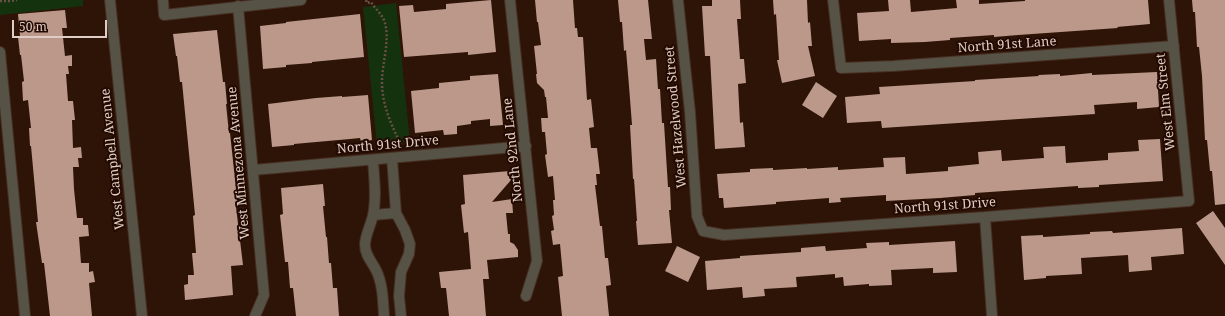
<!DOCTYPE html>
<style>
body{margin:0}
#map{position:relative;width:1225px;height:316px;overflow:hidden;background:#2d1407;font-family:"Noto Serif",serif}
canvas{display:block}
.scale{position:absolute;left:12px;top:20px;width:95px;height:18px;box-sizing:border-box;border:2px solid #dfcdc5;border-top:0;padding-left:5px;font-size:12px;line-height:14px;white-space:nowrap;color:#dfcdc5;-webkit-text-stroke:3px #230a01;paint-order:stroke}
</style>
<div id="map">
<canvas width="1225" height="316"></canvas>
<div class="scale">50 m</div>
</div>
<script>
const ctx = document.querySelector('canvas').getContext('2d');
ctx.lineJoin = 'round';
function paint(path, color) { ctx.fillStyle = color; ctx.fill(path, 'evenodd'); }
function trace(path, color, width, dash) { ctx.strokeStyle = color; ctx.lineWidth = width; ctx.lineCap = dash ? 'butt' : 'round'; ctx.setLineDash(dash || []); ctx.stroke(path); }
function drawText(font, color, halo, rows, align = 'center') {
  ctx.font = font + ' "Noto Serif",serif'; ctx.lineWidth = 4; ctx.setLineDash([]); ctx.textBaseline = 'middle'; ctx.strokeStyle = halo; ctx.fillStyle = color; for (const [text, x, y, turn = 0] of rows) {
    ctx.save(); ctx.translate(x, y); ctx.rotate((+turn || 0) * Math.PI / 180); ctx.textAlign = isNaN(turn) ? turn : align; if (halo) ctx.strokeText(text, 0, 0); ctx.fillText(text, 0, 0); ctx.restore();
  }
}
paint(new Path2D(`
 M0 0H83V6L0 15Z
 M396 3 410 142 377 145 363 7Z`), '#15320f');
paint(new Path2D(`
 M491 0 496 52 468 55V52L404 57 399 6 413 5 414 12 446 9V4Z
 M535 0H573L575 28H577L578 37H583L587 100 591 99 594 127 589 128 591 148H597L600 174H596L597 185H595L600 226H602L605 258H608L611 285 606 286 609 316H562L558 277 563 276 560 244 553 245 551 231 554 230 552 216 554 215 553 200H555L553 176 548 177 545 155 547 154 545 132H542L541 118H548L546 97H545L544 90 537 83 536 74H537L534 46 541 45 538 22H537Z
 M618 0H648L652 39H644L646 60 656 59 658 89H660L662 123H664L668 187H670L671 210H669L672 243 638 245 636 221H637L634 179H633L630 125H632L629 86 626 50 624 51 622 22H620Z
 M712 0H740L741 19H737L740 59H744L746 83 738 84 740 123 743 122 745 147 715 149 710 56H705L702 6H712Z
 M773 0H807L808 23 810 22 812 46H808L815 76 782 83 777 60H779L776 14 774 15Z
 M888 0H910L911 12 957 8 956 0H979V4L1025 1V0H1148L1150 24 1117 27 1118 28 1018 35 994 37V35L950 38V40L925 42 891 43V39L859 41 857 13 889 11Z
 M1192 0H1225V204L1215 205 1212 171H1210L1207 140H1205L1202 76 1199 47H1197L1195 12H1193Z
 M65 10 67 28H62L65 56 72 55V66H68L69 74H66L68 101H73L75 120H72L73 148 81 147 82 158H78L79 167H73L74 189 77 218H83V225H88L89 236 79 237 81 263H89V272L93 271 95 282 89 283 92 316H50L44 263H42L36 222H38L31 146H30L29 128H31L28 100 23 101 22 82 24 81 21 55H20L18 37 20 36 18 14Z
 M360 14 364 57 312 62V63L286 65V67L263 69 260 26 286 23V22Z
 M217 30 223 82H225L227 104H226L229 133H230L238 207H236L243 265 231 266 233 295 185 300 184 285 188 284V275H194L192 253H196L193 216 195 215 182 82H180L177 56H176L173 34Z
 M1157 72 1159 107 1137 109V102L1094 105 1095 114 882 128 881 121 847 123 845 97 880 94 879 87 975 81V80L1039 76 1038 75 1060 74V76L1092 73V75Z
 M498 74 503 125 490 126V119L471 121V124L457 126V134L444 135 443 130 415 133 411 91 439 88V83L470 80V76Z
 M816 82 837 96 823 118 802 105Z
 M368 95 372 140 361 142 360 138 350 139 294 144V145L272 147 268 104 316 98 342 96V97Z
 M1160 139 1163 181 1099 185V187L1078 188V186L975 193V195L940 198 886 201V195L840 198 841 202 829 203V198L776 202V204L724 208 723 198H719L717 174 750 172V169L773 168V170L807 168V169L838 167V170L884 167 883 158 905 157 906 174 948 171V167L979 164 978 152 1001 150 1002 161 1044 158 1043 147 1065 146 1066 163 1108 160V153L1139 151 1138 140Z
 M510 171 511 180 492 202 512 199 513 213H506L508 234H510V242L514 244 518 250V257L487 260 489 279H483L486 316H449L446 288H441L439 272 471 269 468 232 464 233 461 205 465 204 463 175Z
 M323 184 325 206H323L326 237H327L329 263H331L333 288H337L339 316H296L293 288H290L288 262H285L280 215 283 214 281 188Z
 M1213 211 1225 228V265L1196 223Z
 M1182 228 1184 254 1151 257 1152 270 1129 272 1128 255 1081 258 1082 274 1046 276V278L1024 280 1021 236 1043 235V237L1090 234V232L1112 231 1113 233Z
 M955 241 957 272 933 273V268L891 270 892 285 869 286V284L844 286 843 277 835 278V274L796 277 797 287 764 289 765 296 743 298 742 287 707 290 705 261 740 258V256L801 252V248L825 246 826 251 867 248 866 243 889 242V245Z
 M677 246 700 257 688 282 665 271Z`), '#bb9889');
const minor = new Path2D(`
 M110 0 142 316
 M163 0 164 15 301 0
 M510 0 537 261 526 296
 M678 0 690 112 697 216 703 231 724 235 985 217 1189 201 1169 0
 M833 0 841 68 893 66 1174 46
 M238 6 264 295 255 316
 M0 52 25 316
 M392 158 396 213 405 230 410 244 409 254 401 272 399 296 401 316
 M373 160C374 178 377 197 373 215 371 225 365 235 365 245 365 255 372 262 376 270 383 284 383 301 384 316
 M253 170 526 146
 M373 215 396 213
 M985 217 992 316`);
trace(minor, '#462e22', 12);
trace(new Path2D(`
 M366 0 367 3 371 2C375 9 383 15 385 23 390 42 382 63 382 82 382 106 392 126 402 147
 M0 1H10L17 0`), '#675045', 2.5, [2, 2]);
trace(minor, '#565245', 10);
drawText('13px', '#dfcdc5', '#230a01', [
 ["North 91st Lane",1007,45,-4],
 ["West Elm Street",1166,102,-96],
 ["West Hazelwood Street",676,117,-95],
 ["North 91st Drive",388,145,-5],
 ["North 92nd Lane",513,150,-96],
 ["West Campbell Avenue",113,159,-96],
 ["West Minnezona Avenue",239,163,-95],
 ["North 91st Drive",945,206,-4]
]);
</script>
